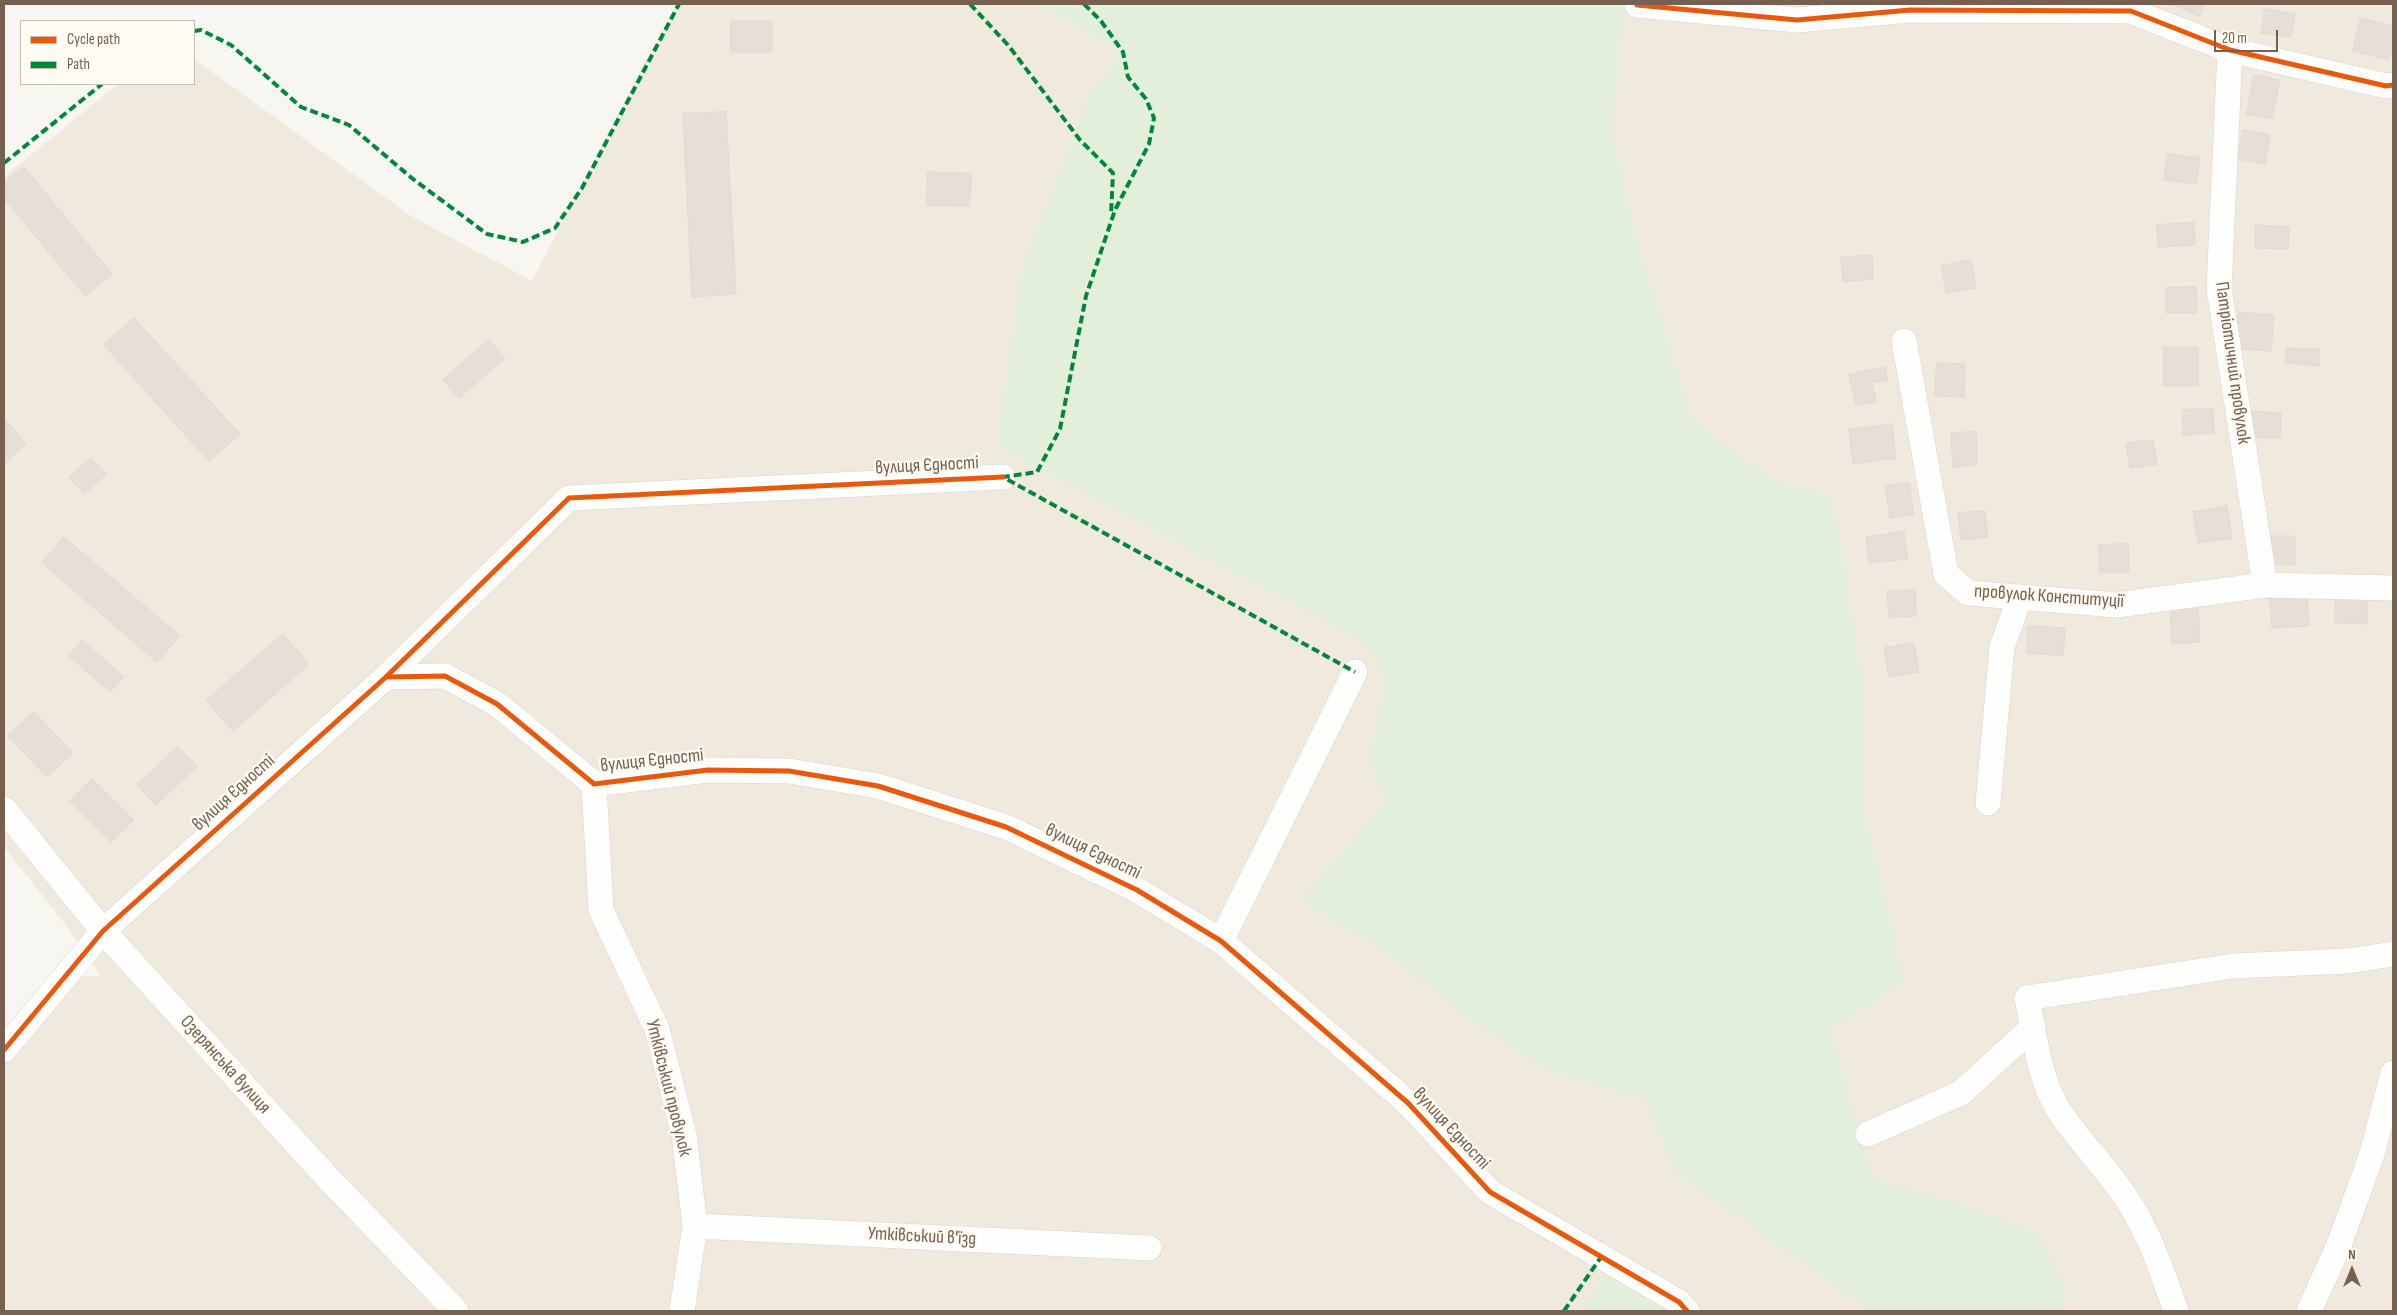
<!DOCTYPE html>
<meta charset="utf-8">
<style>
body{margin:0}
#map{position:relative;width:2397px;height:1315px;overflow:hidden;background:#f8f6f0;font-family:"Sofia Sans Condensed",sans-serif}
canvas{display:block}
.frame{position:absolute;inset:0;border:5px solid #77604f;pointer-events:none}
.legend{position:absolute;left:20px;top:20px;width:175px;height:65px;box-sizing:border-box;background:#fefbf2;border:1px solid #c8bdb1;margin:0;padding:6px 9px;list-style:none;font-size:15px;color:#77604f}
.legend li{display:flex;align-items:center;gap:10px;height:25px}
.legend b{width:25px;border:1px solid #c8bdb1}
.north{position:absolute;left:2327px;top:1245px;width:50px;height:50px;-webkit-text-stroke:4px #fefbf2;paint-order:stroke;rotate:0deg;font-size:14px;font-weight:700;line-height:20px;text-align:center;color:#77604f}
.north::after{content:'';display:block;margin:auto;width:18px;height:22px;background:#77604f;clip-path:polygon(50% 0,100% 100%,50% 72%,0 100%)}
.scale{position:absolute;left:2214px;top:30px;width:64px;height:22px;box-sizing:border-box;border:2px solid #77604f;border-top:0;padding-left:6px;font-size:15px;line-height:18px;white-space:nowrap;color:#77604f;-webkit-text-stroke:4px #fefbf2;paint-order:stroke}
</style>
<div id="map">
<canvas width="2397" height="1315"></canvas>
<div class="frame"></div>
<ul class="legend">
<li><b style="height:6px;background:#e8590c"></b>Cycle path</li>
<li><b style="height:6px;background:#00873e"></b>Path</li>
</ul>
<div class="north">N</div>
<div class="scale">20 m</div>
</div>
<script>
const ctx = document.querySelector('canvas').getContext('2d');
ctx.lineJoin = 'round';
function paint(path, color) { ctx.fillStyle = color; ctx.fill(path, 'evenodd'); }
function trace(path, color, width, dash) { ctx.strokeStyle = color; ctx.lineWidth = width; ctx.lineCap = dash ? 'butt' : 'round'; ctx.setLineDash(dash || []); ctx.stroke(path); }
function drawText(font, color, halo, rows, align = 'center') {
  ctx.font = font + ' "Sofia Sans Condensed",sans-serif'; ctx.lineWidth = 4.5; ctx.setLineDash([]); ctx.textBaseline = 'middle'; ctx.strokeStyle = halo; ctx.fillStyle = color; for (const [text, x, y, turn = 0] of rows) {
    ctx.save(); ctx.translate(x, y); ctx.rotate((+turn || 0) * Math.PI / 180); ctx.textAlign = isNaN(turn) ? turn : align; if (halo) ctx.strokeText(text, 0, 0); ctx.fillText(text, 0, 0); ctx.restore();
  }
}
paint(new Path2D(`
 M678 4H1034L1123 52 1156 4H2393V1311H4V1046L75 976H101L69 929 4 847V177L118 84H194V59L411 216 532 281 643 65Z`), '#f0e9de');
paint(new Path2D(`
 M1034 4H1624L1612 126 1632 224 1692 420 1772 479 1833 498 1864 689 1863 809 1905 981 1831 1031 1872 1177 1972 1207 2039 1233 2070 1296 2060 1311H1871L1675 1173 1645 1100 1549 1072 1465 1016 1387 953 1300 901 1384 803 1369 761 1385 674 1358 639 996 446 1022 265 1089 96 1123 52Z
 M1604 1274 1665 1311H1580Z`), '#e4efdb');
const building = new Path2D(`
 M2172 4H2205L2200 16Z
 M2265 9 2295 14 2291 37 2261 33Z
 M2361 18 2393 26V41L2389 60 2353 51Z
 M731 21H772V52H731Z
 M2254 75 2280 80 2272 119 2247 114Z
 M726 112 736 294 692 297 683 114Z
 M2243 130 2270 135 2265 164 2238 159Z
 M2168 154 2200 158 2196 184 2164 180Z
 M24 167 112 274 85 296 4 198V183Z
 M928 172 971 173 970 206 927 205Z
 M2194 223 2195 245 2158 247 2157 225Z
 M2256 225 2289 227 2288 249 2256 248Z
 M1872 255 1873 279 1843 282 1841 258Z
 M1971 260 1976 288 1946 293 1941 266Z
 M2196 287 2197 313H2166V288Z
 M2239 312 2274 315 2271 351 2236 349Z
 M134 318 240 434 209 461 104 345Z
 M489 340 505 358 459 398 443 380Z
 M2164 347H2198V386H2164Z
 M2287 348 2319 349V366L2286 363Z
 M1937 363 1965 364 1964 397 1935 396Z
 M1885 367 1888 380 1872 383 1876 402 1856 405 1849 375Z
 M2213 409 2214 433 2183 435 2182 410Z
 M2251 411 2281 413 2280 438 2250 437Z
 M4 418 26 444 4 464Z
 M1892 424 1896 458 1853 464 1849 430Z
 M1976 432 1977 465 1953 467 1951 433Z
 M2153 440 2157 464 2130 468 2126 444Z
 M91 458 106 474 84 494 69 477Z
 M1909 483 1914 514 1890 518 1885 486Z
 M2227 506 2232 538 2198 543 2193 512Z
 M1985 511 1988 537 1961 540 1958 513Z
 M1904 532 1908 559 1869 563 1866 537Z
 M2269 536H2295V565H2269Z
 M64 537 180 636 157 662 42 563Z
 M2128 544 2129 572H2099V545Z
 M1915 590 1916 616 1889 618 1887 591Z
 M2307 593 2309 626 2272 628 2269 596Z
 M2336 593 2368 594 2367 624 2335 623Z
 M2198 602 2200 642 2172 644 2170 604Z
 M2028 626 2065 628 2063 656 2027 653Z
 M283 634 309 664 233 731 206 701Z
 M82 640 124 677 110 692 69 656Z
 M1914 643 1919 672 1889 677 1884 648Z
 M34 712 73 753 47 777 8 736Z
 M178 747 197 766 156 805 137 785Z
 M92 779 134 820 111 842 70 801Z`);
paint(building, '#e5dfd7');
trace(building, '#e1dad2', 1);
const minor = new Path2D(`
 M1637 5 1797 20 1910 10 2131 11 2230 50 2386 86 2393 85
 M2230 50 2219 288 2265 585
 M1904 341 1946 574 1968 593 2117 605 2265 585 2393 588
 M386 677 445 676 497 704 594 784 708 770 789 771 878 786 1006 827 1137 890 1221 941 1408 1103 1490 1192 1679 1302 1687 1311
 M594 784 601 910 657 1029 684 1135 695 1226 682 1311
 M1988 803 2002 647 2020 597
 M4 809 103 931 327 1177 456 1311
 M1221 941 1355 672
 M4 1050 103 931 386 677 569 498 1003 477
 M1868 1134 1961 1093 2033 1027
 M695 1226 1149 1248
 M2176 1311C2160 1265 2145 1220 2114 1181 2094 1154 2070 1131 2054 1102 2038 1071 2034 1032 2027 998L2233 966 2348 961 2393 954
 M2309 1311 2339 1245 2372 1154 2393 1073`);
trace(minor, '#d8d3cd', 26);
trace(minor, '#fefefd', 25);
trace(new Path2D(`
 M970 4 1008 45 1080 140 1113 173 1111 215
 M1084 4 1101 21 1123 52 1128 77 1146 99 1154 118 1149 144 1115 210 1086 296 1060 429 1037 472 1003 477 1355 672
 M194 31 201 30 231 45 301 107 349 125 413 179 487 234 523 242 555 228 582 188 679 4
 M4 163 102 84
 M1564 1311 1601 1257`), '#00873e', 4, [8, 4]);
trace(new Path2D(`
 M1637 5 1797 20 1910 10 2131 11 2230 50 2386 86 2393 85
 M386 677 445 676 497 704 594 784 708 770 789 771 878 786 1006 827 1137 890 1221 941 1408 1103 1490 1192 1679 1302 1687 1311
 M4 1050 103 931 386 677 569 498 1003 477`), '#e8590c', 5);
drawText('19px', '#77604f', '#fefbf2', [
 ["Патріотичний провулок",2232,363,82],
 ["вулиця Єдності",927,466,-3],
 ["провулок Конституції",2049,597,4],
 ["вулиця Єдності",652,761,-6],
 ["вулиця Єдності",234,793,-42],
 ["вулиця Єдності",1093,852,26],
 ["Озерянська вулиця",225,1065,48],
 ["Утківський провулок",668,1088,76],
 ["вулиця Єдності",1451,1129,47],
 ["Утківський в'їзд",922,1237,3]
]);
</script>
